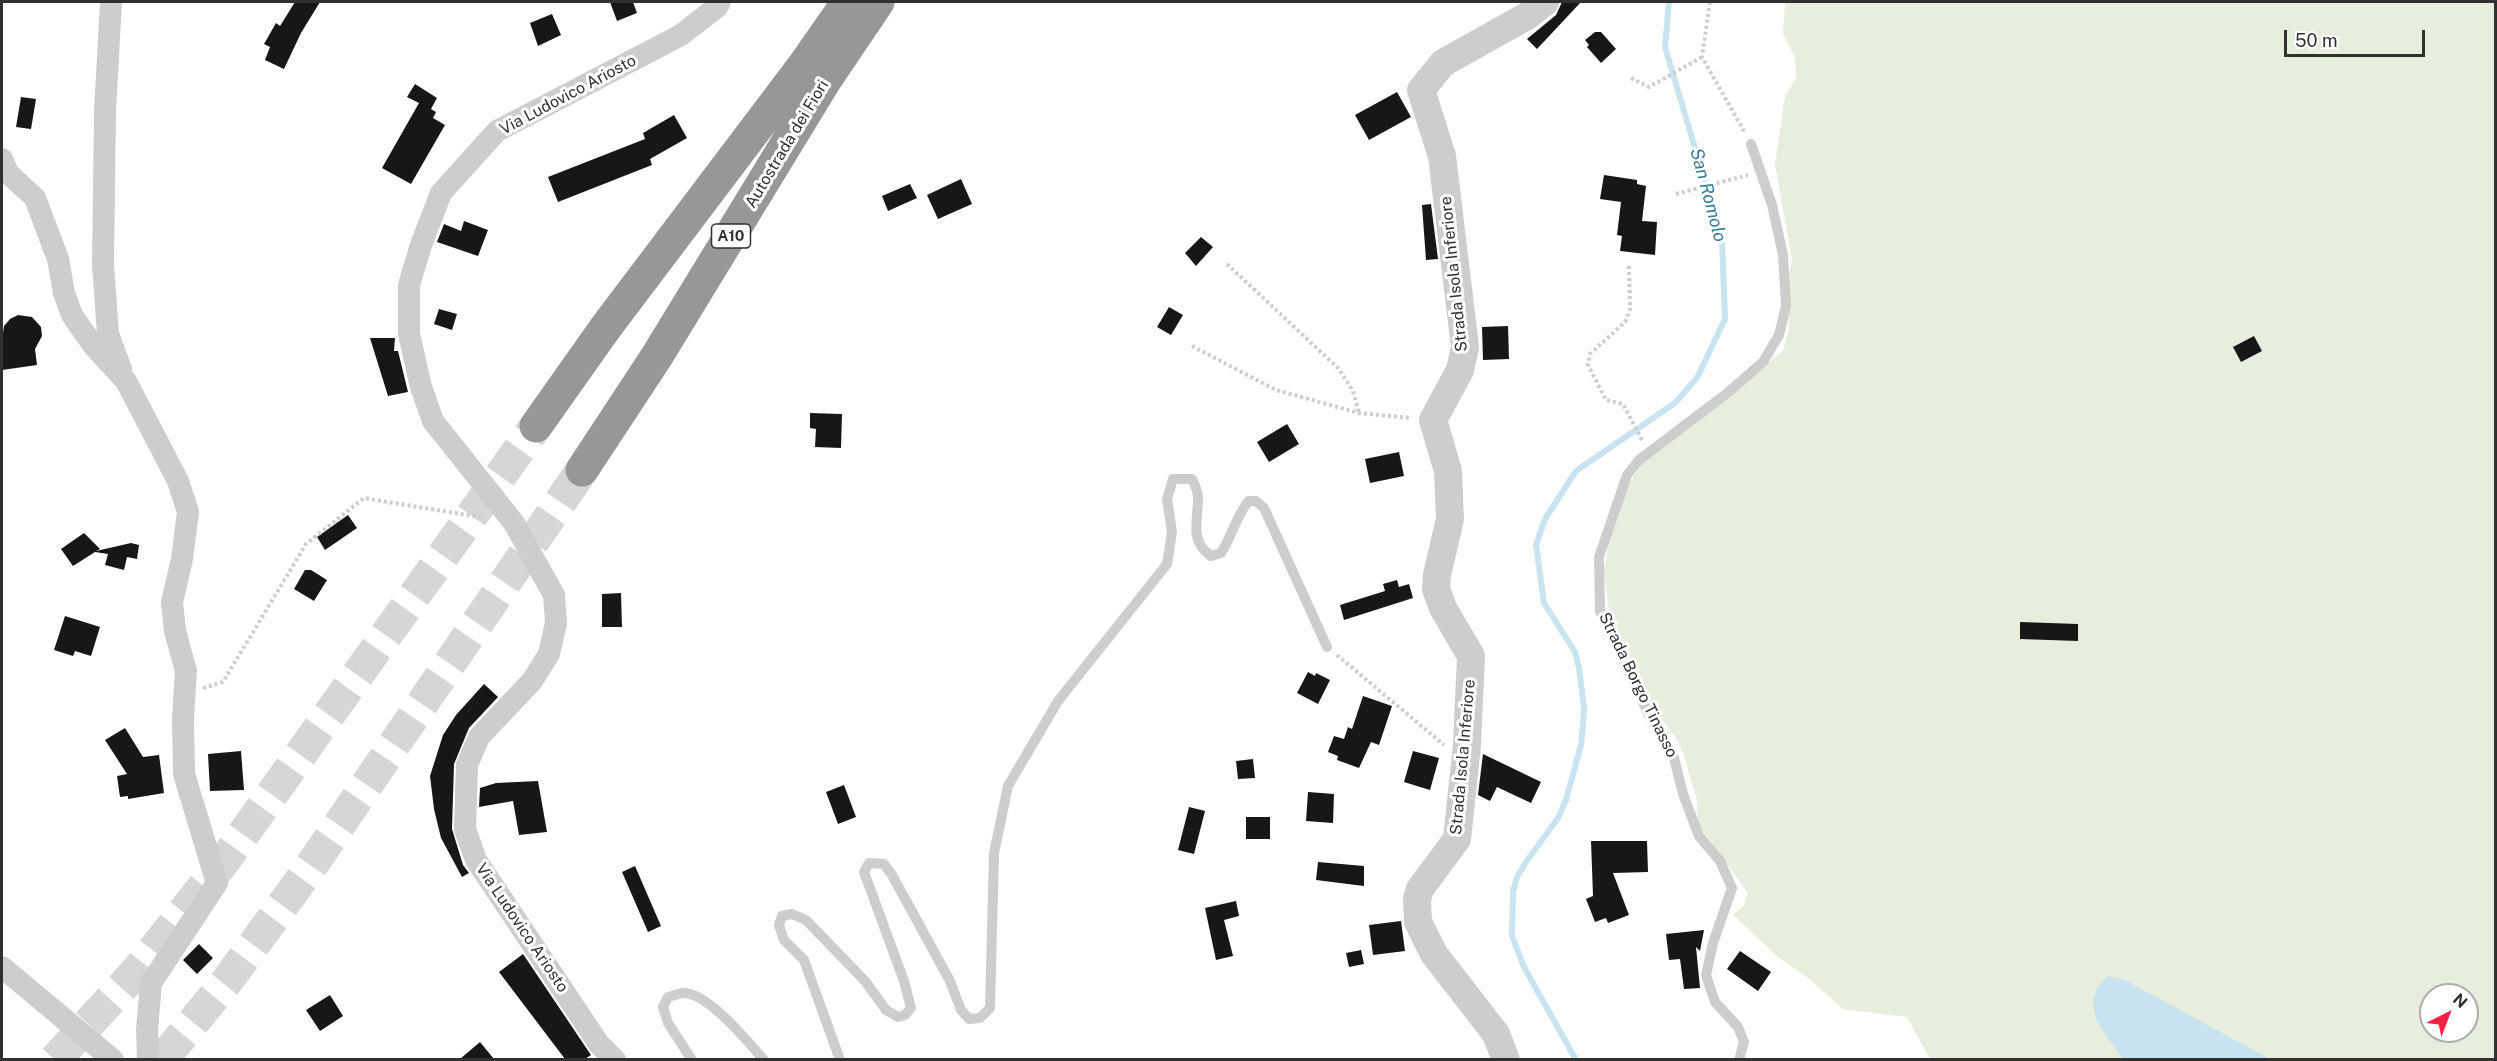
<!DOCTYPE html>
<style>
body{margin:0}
#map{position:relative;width:2497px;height:1061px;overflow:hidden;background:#fff;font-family:"Public Sans",sans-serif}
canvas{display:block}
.frame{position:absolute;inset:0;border:3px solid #303030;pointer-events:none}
.north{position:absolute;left:2419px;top:983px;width:60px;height:60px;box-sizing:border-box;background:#fff;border:2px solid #acacac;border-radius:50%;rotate:42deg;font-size:16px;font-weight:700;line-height:24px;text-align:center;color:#303030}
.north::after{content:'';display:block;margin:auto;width:21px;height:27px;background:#f62246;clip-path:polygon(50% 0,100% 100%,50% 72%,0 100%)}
.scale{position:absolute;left:2284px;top:30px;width:141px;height:27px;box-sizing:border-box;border:3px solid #303030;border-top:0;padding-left:8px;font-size:18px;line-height:21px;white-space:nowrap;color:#303030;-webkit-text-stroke:4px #fff;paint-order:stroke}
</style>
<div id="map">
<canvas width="2497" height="1061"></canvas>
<div class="frame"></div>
<div class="north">N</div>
<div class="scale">50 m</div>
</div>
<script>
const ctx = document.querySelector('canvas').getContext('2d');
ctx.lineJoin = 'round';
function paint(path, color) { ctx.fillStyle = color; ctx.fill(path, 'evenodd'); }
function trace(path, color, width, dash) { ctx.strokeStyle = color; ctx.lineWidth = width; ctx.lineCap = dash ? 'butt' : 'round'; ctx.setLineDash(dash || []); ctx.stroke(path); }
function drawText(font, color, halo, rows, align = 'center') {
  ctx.font = font + ' "Public Sans",sans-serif'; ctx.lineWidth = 6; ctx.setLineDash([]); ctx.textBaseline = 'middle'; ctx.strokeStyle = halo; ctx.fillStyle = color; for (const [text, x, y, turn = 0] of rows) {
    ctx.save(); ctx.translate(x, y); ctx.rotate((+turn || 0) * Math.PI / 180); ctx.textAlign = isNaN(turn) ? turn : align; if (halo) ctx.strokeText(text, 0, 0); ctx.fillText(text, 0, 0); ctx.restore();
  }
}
paint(new Path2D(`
 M1785 2H2495V1059H1930L1907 1017 1843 1009 1807 977 1778 957 1733 915 1744 905 1748 893 1698 824 1697 800 1683 753 1676 738 1644 696 1609 612 1604 570 1615 505 1643 462 1783 351 1789 329 1788 279 1792 260 1775 164 1785 96 1796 78 1795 58 1783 34ZM2431 995H2467V1031H2431Z`), '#e8eedc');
paint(new Path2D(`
 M2108 976 2125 980 2270 1059H2123C2105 1033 2075 1004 2108 976Z`), '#c7e4f0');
trace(new Path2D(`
 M1576 1060 1524 967 1512 936 1513 892 1517 877 1526 862 1558 818 1566 800 1581 745 1583 726 1584 708 1579 668 1575 652 1544 603 1536 545 1545 519 1576 471 1675 403 1697 378 1725 319 1722 239 1665 47 1669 2`), '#c7e4f0', 6);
paint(new Path2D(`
 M295 2H320L301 33 284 69 265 60 270 47 264 44 276 23 280 26Z
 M610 2H633L637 13 617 21Z
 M1562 2H1581L1537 49 1527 39 1556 15Z
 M552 14 561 35 538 46 530 23Z
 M1595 32H1601L1616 49 1601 63 1587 47 1589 45 1585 40Z
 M415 84 437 98 431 109 436 112 433 118 445 125 411 184 382 168 419 103 407 97Z
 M1397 92 1411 117 1369 140 1355 115Z
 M21 97 36 99 31 129 16 127Z
 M674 115 687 138 650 159 652 165 558 202 548 177 645 139 643 133Z
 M1604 175 1637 180V184L1646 186 1642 221 1657 222 1655 255 1620 251 1622 236 1617 235 1621 202 1600 199Z
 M961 179 972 204 938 219 927 195Z
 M910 184 917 198 888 211 882 196Z
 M1431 204 1438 259 1426 260 1422 205Z
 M464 221 488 230 478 256 437 242 444 224 461 231Z
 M1201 237 1213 247 1196 266 1185 253Z
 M1169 307 1183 315 1171 335 1157 327Z
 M439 309 457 314 452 330 434 324Z
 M18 315 32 317 41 327 42 336 35 349 37 365 2 370V340L4 326 10 319Z
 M1508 326 1509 359 1483 360 1482 327Z
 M2254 336 2262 351 2241 362 2233 347Z
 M370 338H395L394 351H398L408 392 388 396Z
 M810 413 842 414 841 448 815 447 816 429 810 428Z
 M1287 424 1299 444 1269 462 1257 442Z
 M1399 452 1404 476 1370 483 1365 459Z
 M348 515 357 528 325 550 317 537Z
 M84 533 100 549 96 551 131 543 139 545 137 559 127 557 124 570 105 565 108 554 95 552 73 566 61 549Z
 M305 570H311L327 580 314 601 294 589Z
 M1397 580 1399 587 1409 584 1413 598 1344 620 1340 605 1385 591 1383 584Z
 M621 593 622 627H602V594Z
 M65 616 100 627 91 656 75 651 73 656 54 650Z
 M2020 622 2078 624V641L2020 639Z
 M1308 672 1315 676 1316 673 1330 680 1318 704 1297 693Z
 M484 684 498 697 469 728 454 764 452 829 463 865 469 873 462 877 441 838 434 809 430 776 443 735 456 715Z
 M1363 696 1392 706 1379 745 1371 742 1359 768 1337 760 1338 756 1328 752 1334 736 1344 739 1348 727 1352 729Z
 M125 728 143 757 159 755 164 793 128 799V796L120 797 117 776 127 774 105 740Z
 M241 751 244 790 210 791 208 754Z
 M1413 751 1439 758 1430 790 1404 782Z
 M1483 754 1541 782 1531 803 1497 787 1490 801 1478 795Z
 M1253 759 1255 778 1238 779 1236 761Z
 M538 781 547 832 519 835 513 801 479 807 480 788 496 783Z
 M844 785 856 817 838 824 826 792Z
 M1308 792 1334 794 1333 823 1306 821Z
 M1189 807 1205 811 1194 854 1178 850Z
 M1246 817H1270V839H1246Z
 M1591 841H1647L1648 872 1613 873 1629 915 1608 923 1606 918 1595 922 1586 899 1593 896Z
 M1318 862 1364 866V886L1316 880Z
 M635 866 661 926 648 932 622 872Z
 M1236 901 1239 916 1224 920 1233 956 1216 960 1205 908Z
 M1401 921 1405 951 1373 955 1369 925Z
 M1704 930 1700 951 1696 947 1700 988 1684 989 1680 959 1669 960 1666 934Z
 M199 944 213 958 197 974 183 960Z
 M1361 950 1364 964 1349 967 1346 953Z
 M1740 951 1771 972 1758 991 1727 969Z
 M523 954 591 1055 585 1059H565L499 972Z
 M330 995 343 1016 320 1031 306 1010Z
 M480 1042 494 1059H460Z`), '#171717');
trace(new Path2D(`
 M55 1060 137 971 224 861 536 426
 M162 1060 227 981 307 872 582 470`), '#d6d6d6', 33, [33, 16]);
trace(new Path2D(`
 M1710 2 1702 57 1745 133
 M1631 78 1649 87 1702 57
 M1676 194 1748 175
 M1227 264 1339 369 1353 391 1359 413
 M1629 266 1630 309 1625 322 1590 354 1588 365 1606 400 1623 404 1643 442
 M1192 346 1276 390 1359 413 1411 418
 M1337 655 1444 745
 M203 688 223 682 306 544 364 498 485 518`), '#cdcdcd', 4, [3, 3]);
trace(new Path2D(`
 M692 1060 668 1023 663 1007 668 997C672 996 678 994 682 993 707 991 748 1042 764 1060
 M840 1060 804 960 784 940 779 925 782 916 792 914 806 920 865 981 886 1010 898 1017 905 1015 911 1008 904 981 864 872 869 863 884 864 892 875 950 981 961 1010 969 1019 980 1018 990 1008 994 853 1008 786 1058 701 1167 564 1172 532 1167 499 1173 479H1192C1195 485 1198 492 1198 498 1198 520 1189 541 1211 556L1221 553C1231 538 1238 512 1249 501H1256L1264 508 1327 647
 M1739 1060 1744 1042 1738 1027 1715 1002 1706 975 1713 943 1732 888 1720 861 1699 836 1683 794 1674 758 1649 715 1600 611 1599 557 1627 475 1639 460 1726 394 1763 362 1779 335 1786 306 1783 255 1772 205 1751 144`), '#cdcdcd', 10);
trace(new Path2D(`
 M111 2 105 111 103 264 108 334 121 369
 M2 159 8 173 35 198 58 259 64 293 72 315 93 345 126 381 178 481 188 512 182 559 172 602 175 631 186 671 183 718 184 774 217 883 151 983 147 1030 148 1060
 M2 967 113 1060
 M615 1060 599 1044 476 860 465 829 467 765 479 737 532 681 549 654 556 623 554 595 514 523 433 421 421 387 409 334V285L421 245 441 193 497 131 681 35 717 7 720 2`), '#cdcdcd', 22);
trace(new Path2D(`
 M1506 1060 1496 1034 1434 954 1418 922 1417 899 1420 889 1457 839 1467 745 1471 656 1443 608 1436 589 1437 575 1450 519 1448 471 1433 420 1460 370 1465 347 1442 156 1421 90 1443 63 1527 16 1545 2`), '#cdcdcd', 28);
trace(new Path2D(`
 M536 426 606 327 804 65 848 2
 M582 470 657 356 826 79 878 2`), '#979797', 33);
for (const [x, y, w] of [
 [731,236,39]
]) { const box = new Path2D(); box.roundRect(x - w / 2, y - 12, w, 24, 4.5); ctx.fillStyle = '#fff'; ctx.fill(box); trace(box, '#303030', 1.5); }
drawText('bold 15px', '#303030', null, [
 ["A10",731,236]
]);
drawText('16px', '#303030', '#fff', [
 ["Via Ludovico Ariosto",568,95,-28],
 ["Autostrada dei Fiori",787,144,-59],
 ["Strada Isola Inferiore",1454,274,-96],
 ["Strada Borgo Tinasso",1638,685,64],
 ["Strada Isola Inferiore",1463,757,-85],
 ["Via Ludovico Ariosto",522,928,56]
]);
drawText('italic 18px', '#357d9b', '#fff', [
 ["San Romolo",1708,195,75]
]);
</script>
